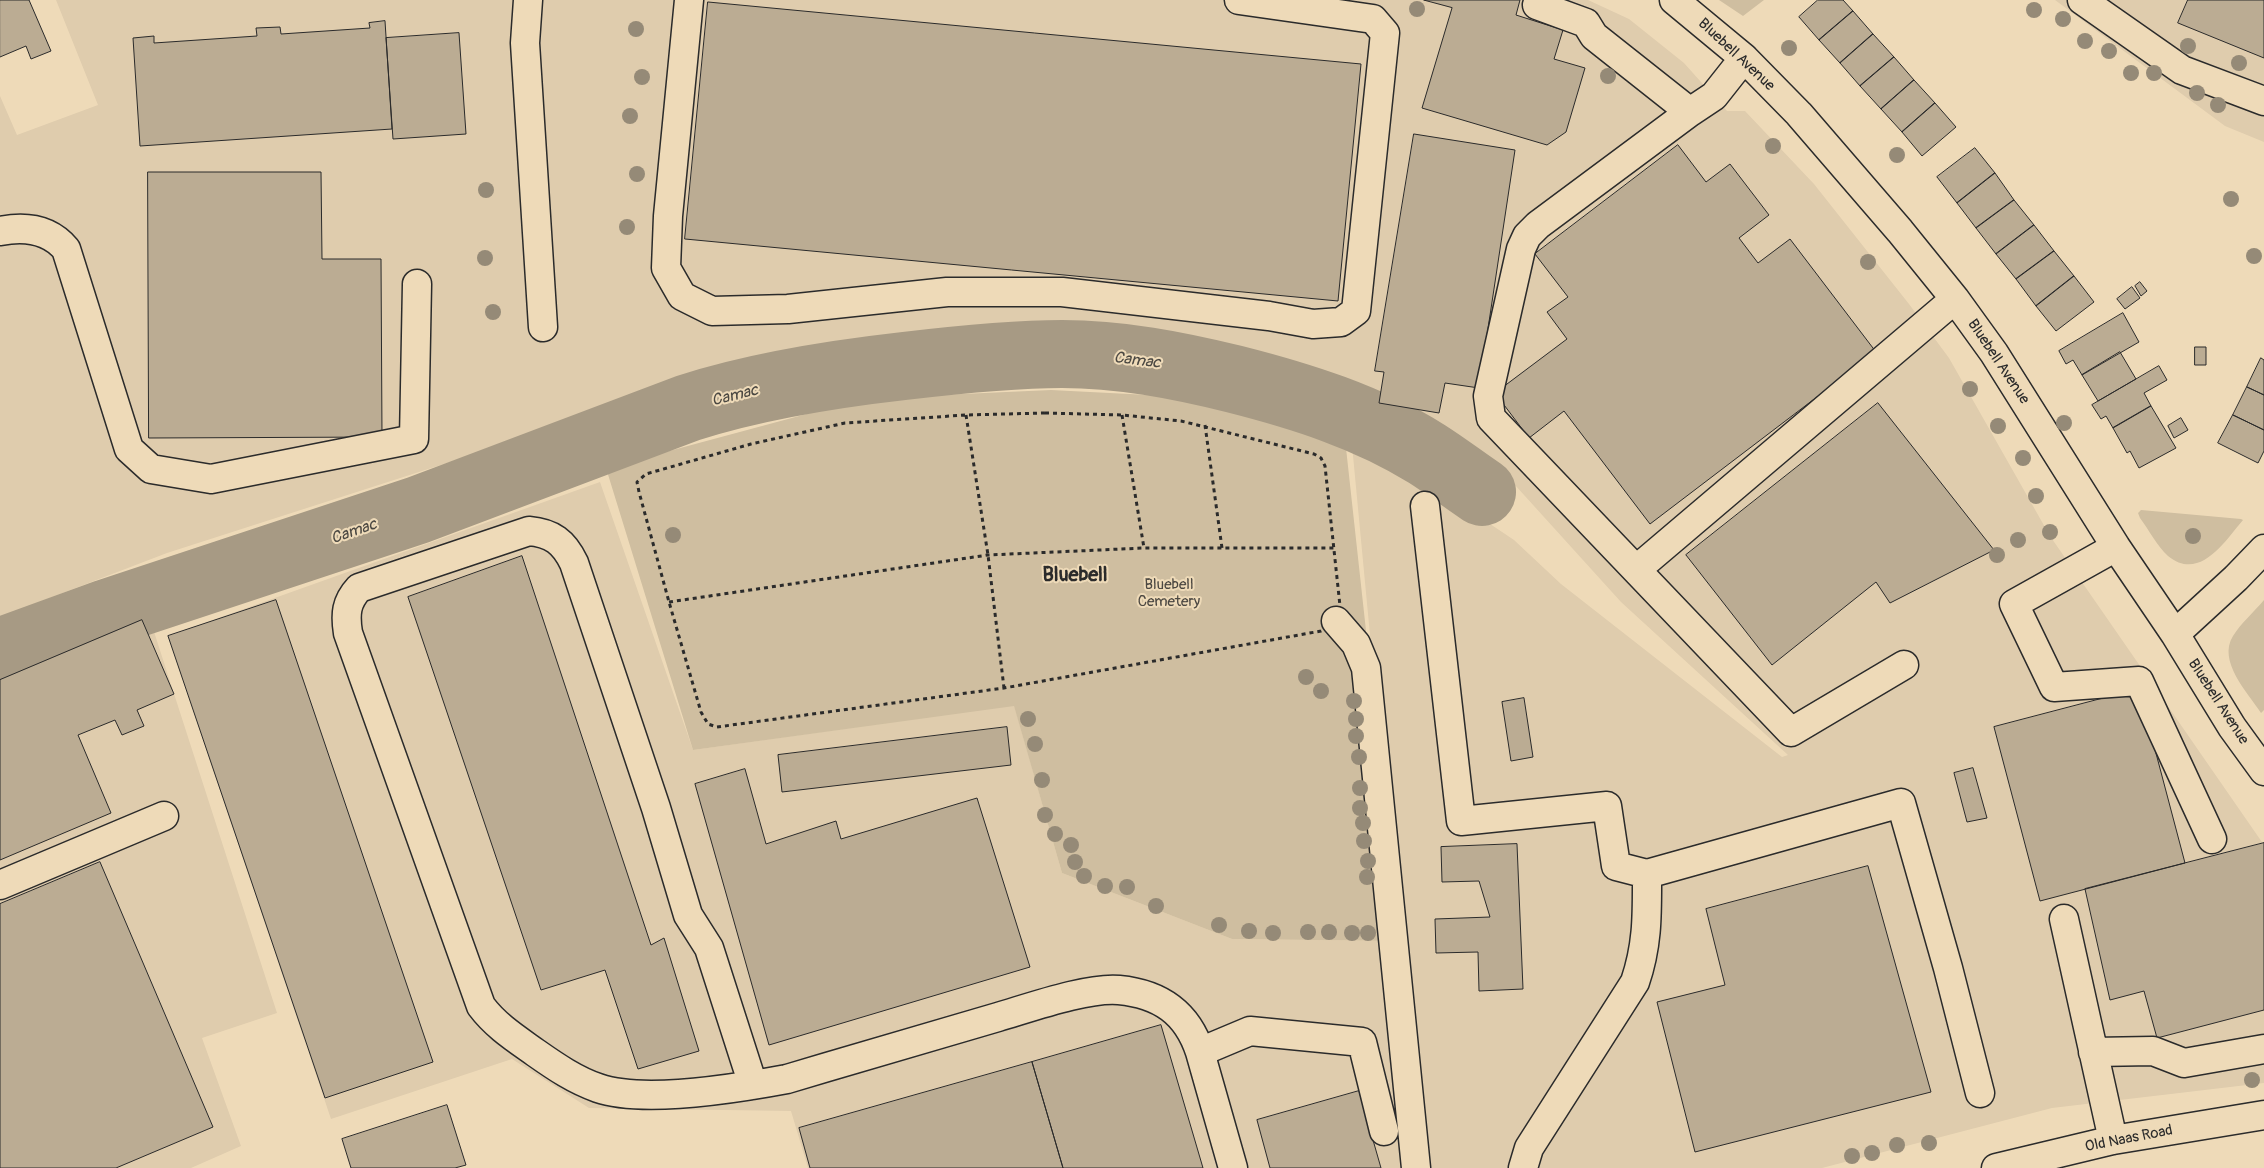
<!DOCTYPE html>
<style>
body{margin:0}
canvas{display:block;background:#eedab8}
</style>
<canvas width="2264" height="1168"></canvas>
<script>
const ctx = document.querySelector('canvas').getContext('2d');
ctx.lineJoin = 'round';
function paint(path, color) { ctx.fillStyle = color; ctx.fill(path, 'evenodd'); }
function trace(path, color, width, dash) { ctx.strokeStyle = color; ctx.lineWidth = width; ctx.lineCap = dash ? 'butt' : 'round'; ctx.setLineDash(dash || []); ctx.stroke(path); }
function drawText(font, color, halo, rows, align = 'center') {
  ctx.font = font + ' Pangolin,sans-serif'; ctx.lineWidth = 4; ctx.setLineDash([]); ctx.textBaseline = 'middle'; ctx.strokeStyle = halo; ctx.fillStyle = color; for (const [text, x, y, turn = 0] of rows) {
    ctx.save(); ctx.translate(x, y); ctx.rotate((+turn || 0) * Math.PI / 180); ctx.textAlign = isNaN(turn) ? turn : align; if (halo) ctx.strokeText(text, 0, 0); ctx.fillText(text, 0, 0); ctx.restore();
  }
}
paint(new Path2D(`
 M56 0H1588L1629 19 1684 63 1727 111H1745L1814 184 1909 304 1949 358 2050 536 2264 845V1083L2052 1108 1822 1168H808L791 1111 589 1108 512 1059 331 1119 168 636 600 482 693 750 1014 705 1062 873 1232 939 1399 941 1352 445 1420 477 1514 540 1561 584 1782 757 1788 755 1621 602 1505 474 1389 423 1342 379 1222 342 1114 331 943 334 778 362 590 417 167 553 0 617V96L17 135 98 105Z
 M2055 0H2264V142L2225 126Z
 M147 610 277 1013 202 1038 241 1146 191 1168H0V671Z`), '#dfccad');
paint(new Path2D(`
 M1719 0H1764L1743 16Z
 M1051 390 1149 395 1218 404 1346 448 1400 941 1232 939 1062 873 1014 706 693 750 606 468 840 405 873 398Z
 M2141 510 2241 519 2243 520C2225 541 2200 582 2168 556 2157 546 2149 530 2140 518L2138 513Z
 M2264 600V710L2261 713C2248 693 2217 661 2233 636 2241 623 2254 612 2264 600Z`), '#cfbea0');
trace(new Path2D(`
 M0 652 107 613 418 510 688 408C756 386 833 374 904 366 955 360 1010 354 1062 354 1120 354 1177 365 1234 379 1301 396 1368 417 1427 454 1446 466 1464 480 1482 492`), '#a79a84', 68);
const building = new Path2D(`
 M0 0H29L51 51 31 59 26 46 0 57Z
 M1424 0H1520L1516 15 1563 30 1554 59 1585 68 1566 132 1547 145 1422 108 1452 8Z
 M1818 0H1843L1853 11 1819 40 1799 17Z
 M2188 0H2264V58L2178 23Z
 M708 2 1361 64 1338 301 685 239Z
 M1853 11 1873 34 1840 63 1819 40Z
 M385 21 392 129 140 146 133 38 154 36V43L257 36 256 28 280 27 281 34 370 28 369 23Z
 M459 33 466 134 393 139 386 38Z
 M1873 34 1894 57 1860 86 1840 63Z
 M1894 57 1914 80 1881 109 1860 86Z
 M1914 80 1935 103 1902 132 1881 109Z
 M1935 103 1956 127 1922 156 1902 132Z
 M1414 134 1515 150 1479 388 1445 383 1439 413 1379 403 1384 372 1375 371Z
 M1678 145 1706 182 1730 164 1769 215 1739 238 1758 263 1790 239 1876 352 1650 524 1564 411 1529 438 1495 393 1567 339 1547 312 1568 297 1535 254Z
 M1975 148 1995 173 1957 203 1937 177Z
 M148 172H321L322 259H381L382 437 149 438Z
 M1995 173 2014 200 1976 228 1957 203Z
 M2014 200 2034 225 1996 254 1976 228Z
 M2034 225 2054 251 2016 279 1996 254Z
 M2054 251 2074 276 2036 306 2016 279Z
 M2074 276 2094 302 2056 331 2036 306Z
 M2140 282 2147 291 2141 296 2135 286Z
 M2132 287 2140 298 2125 309 2117 299Z
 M2123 313 2139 342 2082 375 2073 360 2066 364 2059 351Z
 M2195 347H2206V365H2195Z
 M2120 352 2136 379 2098 401 2082 375Z
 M2261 358 2264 360V395L2247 387Z
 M2159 366 2167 380 2144 393 2151 406 2113 428 2106 416 2101 419 2092 405Z
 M2247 387 2264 395V430L2233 415Z
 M1878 403 1994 550 1890 603 1876 582 1772 665 1686 555Z
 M2151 406 2176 448 2139 468 2130 451 2127 453 2113 428Z
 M2233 415 2264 430V451L2258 463 2218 443Z
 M2181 418 2188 430 2174 438 2168 426Z
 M522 556 651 945 664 938 699 1051 638 1069 605 970 541 990 408 597Z
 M276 600 433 1062 325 1098 168 636Z
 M142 620 174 694 137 710 144 726 122 735 115 720 78 735 111 813 0 860V680Z
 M2139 689 2185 863 2040 901 1994 727Z
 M1524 698 1533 757 1511 761 1502 702Z
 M1007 727 1011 765 782 792 778 755Z
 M1973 768 1987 818 1967 822 1954 773Z
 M745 769 766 844 836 821 841 839 977 798 1030 967 769 1045 695 784Z
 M2264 843V1010L2157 1038 2144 991 2110 1000 2085 889Z
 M1517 844 1523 989 1479 991 1478 952 1436 953 1435 919 1490 917 1479 881 1442 882 1441 847Z
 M100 862 213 1127 116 1168H0V904Z
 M1868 866 1931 1092 1695 1152 1657 1002 1725 985 1706 909Z
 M1161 1025 1203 1168H1063L1032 1062Z
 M1032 1062 1063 1168H810L799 1128Z
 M1359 1091 1381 1168H1270L1257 1120Z
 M447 1105 466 1165 455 1168H351L342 1139Z`);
paint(building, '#bbac93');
trace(building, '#2b2b2b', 1);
const minor = new Path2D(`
 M528 0 525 43 543 327
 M689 0 668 216 666 268 682 296 712 311 788 309 947 292H1062L1269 316 1313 324 1341 322 1356 311 1385 33 1373 19 1239 0
 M1674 0 1744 58 1799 114 1900 231 1955 299 1994 353 2116 547 2175 634 2232 727 2264 771
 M2082 0 2182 70 2264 101
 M1537 5 1586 23 1594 36 1690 112 1538 225 1527 236 1521 249 1488 396 1491 418 1791 732 1904 665
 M1690 112 1714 96 1744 58
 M0 231C25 226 49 229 66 249L129 449 151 469 211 479 414 439 417 284
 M1425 506 1461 821 1607 806 1616 866 1647 874C1647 913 1648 944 1635 982L1529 1148 1523 1168
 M2116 547 2014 604 2054 687 2139 681 2212 839
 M1637 569 1955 299
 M1336 621 1356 644 1366 668 1416 1168
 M2175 634 2236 578 2264 549
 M1647 874 1901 803 1948 968 1980 1093
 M0 885 164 816
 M2064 919 2113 1140
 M1200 1052 1250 1031 1362 1042 1384 1131
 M2093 1052 2153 1051 2184 1063 2264 1049
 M753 1085 709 948 688 915 656 808 574 563C564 542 552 533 529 531L359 588C346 602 345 614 348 633L481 1006C496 1026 515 1038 536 1053 556 1067 575 1080 598 1088 644 1104 739 1088 787 1079 857 1058 927 1038 998 1017 1029 1008 1088 987 1119 990 1160 994 1187 1012 1200 1052L1233 1168
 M1996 1168 2113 1140 2264 1115`);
trace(minor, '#2b2b2b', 31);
trace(new Path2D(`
 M1045 413 1122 415 1181 421 1314 454 1321 458 1325 466 1340 606C1337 619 1334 626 1321 631L1004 688 717 727 708 724 701 712 669 602 639 492 637 482 646 474 751 444 845 423 966 415Z
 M966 415 988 555 1004 688
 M1122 415 1144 548
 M1205 425 1222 548
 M669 602 988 555 1144 548H1334`), '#2b2b2b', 3, [4, 4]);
trace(minor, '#eedab8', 28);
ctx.fillStyle = '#958a77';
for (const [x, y] of [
 [1417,9],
 [2034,10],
 [2063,19],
 [636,29],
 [2085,41],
 [2188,46],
 [1789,48],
 [2109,51],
 [2239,63],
 [2131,73],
 [2154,73],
 [1608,76],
 [642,77],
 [2197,93],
 [2218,105],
 [630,116],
 [1773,146],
 [1897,155],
 [637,174],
 [486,190],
 [2231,199],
 [627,227],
 [2254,256],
 [485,258],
 [1868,262],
 [493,312],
 [1970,389],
 [2064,423],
 [1998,426],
 [2023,458],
 [2036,496],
 [2050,532],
 [673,535],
 [2193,536],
 [2018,540],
 [1997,555],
 [1306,677],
 [1321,691],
 [1354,701],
 [1028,719],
 [1356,719],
 [1356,736],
 [1035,744],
 [1359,757],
 [1042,780],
 [1360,788],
 [1360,808],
 [1045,815],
 [1363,823],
 [1055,834],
 [1364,841],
 [1071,845],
 [1368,861],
 [1075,862],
 [1084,876],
 [1367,877],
 [1105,886],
 [1127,887],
 [1156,906],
 [1219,925],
 [1249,931],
 [1308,932],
 [1329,932],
 [1273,933],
 [1352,933],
 [1368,933],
 [2252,1080],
 [1929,1143],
 [1897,1145],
 [1872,1153],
 [1852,1156]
]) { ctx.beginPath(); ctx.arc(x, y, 8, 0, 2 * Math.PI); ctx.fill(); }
drawText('15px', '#2b2b2b', '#eedab8', [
 ["Bluebell Avenue",1736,55,43],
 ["Bluebell Avenue",1998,362,56],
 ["Bluebell Avenue",2218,702,57],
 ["Old Naas Road",2129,1139,-11]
]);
drawText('15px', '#4c4842', '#eedab8', [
 ["Bluebell",1169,585],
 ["Cemetery",1169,602]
]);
drawText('italic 16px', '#4a4741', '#eedab8', [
 ["Camac",1137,361,7],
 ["Camac",735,396,-14],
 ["Camac",354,532,-19]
]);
drawText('bold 20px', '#2b2b2b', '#eedab8', [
 ["Bluebell",1075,576]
]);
</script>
